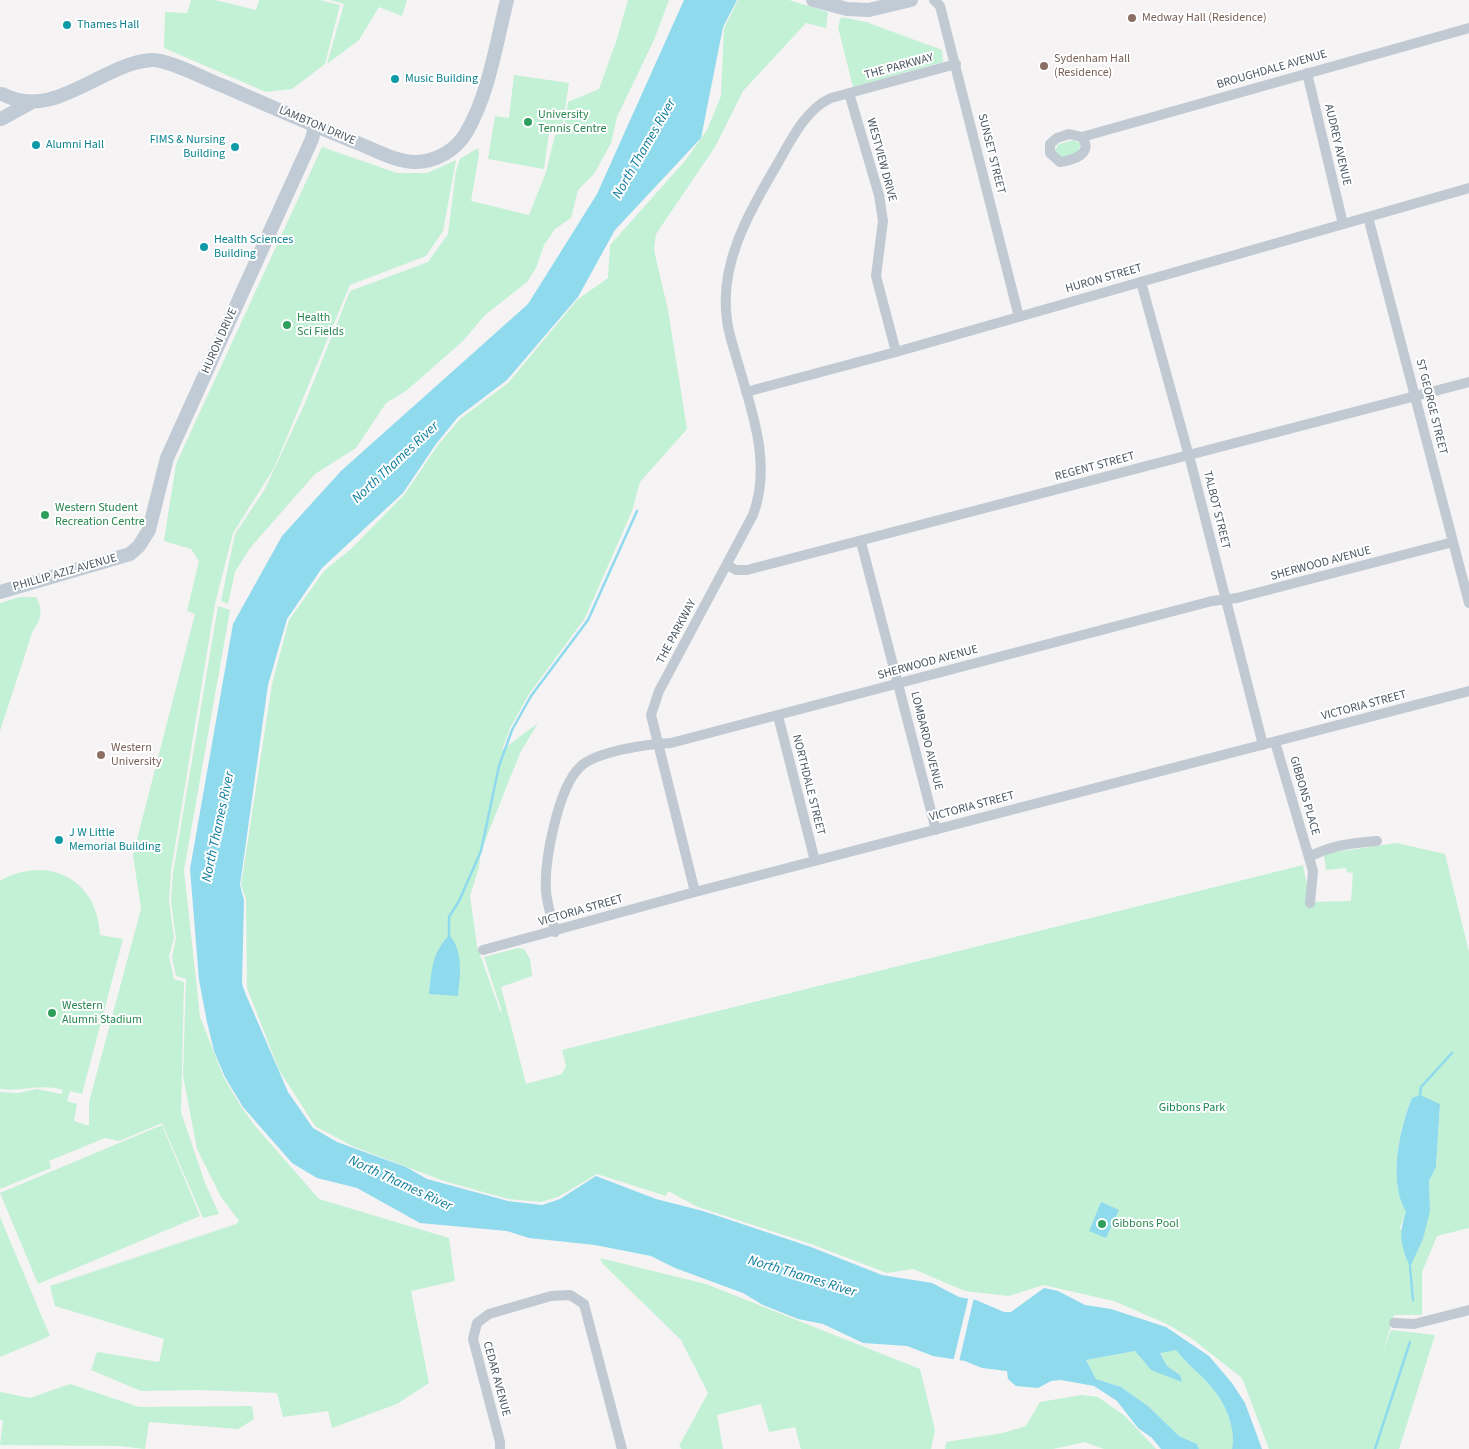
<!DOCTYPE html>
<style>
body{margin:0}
canvas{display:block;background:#f5f3f3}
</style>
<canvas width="1469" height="1449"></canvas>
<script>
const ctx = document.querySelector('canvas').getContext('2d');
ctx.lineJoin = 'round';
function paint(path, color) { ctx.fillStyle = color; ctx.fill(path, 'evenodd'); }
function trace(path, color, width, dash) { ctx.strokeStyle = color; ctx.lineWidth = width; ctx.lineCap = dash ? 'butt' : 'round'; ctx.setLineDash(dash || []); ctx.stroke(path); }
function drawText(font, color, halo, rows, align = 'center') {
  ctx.font = font + ' "Source Sans 3",sans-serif'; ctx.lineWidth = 4; ctx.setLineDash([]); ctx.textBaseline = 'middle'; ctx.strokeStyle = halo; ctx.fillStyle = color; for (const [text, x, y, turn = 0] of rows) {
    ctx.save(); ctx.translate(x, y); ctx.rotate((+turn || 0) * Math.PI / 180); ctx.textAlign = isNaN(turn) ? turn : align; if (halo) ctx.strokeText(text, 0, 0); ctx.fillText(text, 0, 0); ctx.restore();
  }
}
paint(new Path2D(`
 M191 0H215L256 10 259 0H320L340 5 325 64 292 89 266 92 164 48 165 12 187 13Z
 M330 0H407L402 16 379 7 359 40 327 64 344 4Z
 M628 0H669L654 40 617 117 611 143 594 174 578 190 571 218 555 229 544 245 536 268 527 282 485 315 463 341 406 391 386 403 356 448 315 474 250 548 235 572 228 604 221 601 235 534 265 489 305 403 350 291 428 262 448 234 456 171 460 159 478 148 479 154 471 201 529 215 546 172 555 135 563 132 568 102 599 89 616 42Z
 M738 0H789L828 12 826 28 806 23 743 91 715 147 656 234 654 250 668 310 687 429 640 482 632 511 585 618 529 694 510 728 502 750 538 723 520 753 481 851 479 867 470 896 477 946 500 1011 502 1012 484 957 518 948 524 949 530 959 532 976 501 987 526 1084 562 1074 566 1066 562 1050 1303 865 1310 902 1351 901 1353 873 1347 872 1346 868 1326 870 1324 856 1329 853 1397 843 1445 854 1469 952V1228L1437 1236 1422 1272V1315H1394L1383 1352 1391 1330 1435 1335 1399 1449H1269L1242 1378 1191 1338 1167 1324 1114 1301 1043 1285 1009 1296 965 1291 913 1269 887 1273 811 1244 698 1207 668 1191 666 1196 597 1174 558 1197 541 1202 508 1199 444 1181 352 1146 315 1126 279 1070 247 988 246 899 241 885 272 684 289 620 324 571 351 549 404 495 438 445 460 419 508 383 577 300 608 278 610 245 685 161 707 130 721 96 724 28ZM1412 1098 1440 1104 1436 1167 1429 1181 1430 1211 1399 1230 1406 1212C1388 1181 1399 1129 1412 1098Z
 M841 17 866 22 942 50 943 62 853 87 838 27Z
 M514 75 569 83 562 128 550 126 544 169 488 159 495 116 509 118Z
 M1074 140 1081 144 1077 154 1063 157 1057 155 1055 150 1059 144Z
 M322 147 397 173H427L456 160 443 231 426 256 350 285 274 468 233 533 215 604 171 871 169 901 174 938 169 956 174 979 184 982 181 1112 205 1183 219 1214 203 1218 162 1123 119 1141 105 1138 49 1161 51 1168 0 1189V1092L18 1093 37 1089 61 1094 63 1090C42 1083 21 1092 0 1089V881C47 854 98 879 100 935L123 939 82 1094 70 1091 67 1101 77 1104 74 1121 89 1126V1102L141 909 133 855 195 614 187 611 199 561 191 549 164 541 176 464Z
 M20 597H36C43 609 42 619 33 630L0 731V603Z
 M218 606 230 610 184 870 200 1017 224 1078 242 1108 255 1126 319 1199 449 1238 455 1281 411 1291 429 1383 397 1404 332 1428 328 1411 283 1417 277 1393 199 1390 141 1391 91 1370 97 1352 159 1362 164 1339 55 1306 50 1286 236 1224 239 1221 221 1197 197 1149 183 1076 186 979 176 976 172 957 176 938 171 902 173 873Z
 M162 1125 200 1216 38 1284 0 1193Z
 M0 1217 50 1336 0 1357Z
 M600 1258 706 1284 920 1369 935 1430 931 1449H801L795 1427 769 1432 761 1404 717 1415 723 1449H682L679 1446 708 1393 681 1340 603 1264Z
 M1176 1350C1188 1366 1205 1377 1216 1393 1227 1407 1236 1432 1232 1449H1199L1197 1444 1179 1436 1148 1406 1121 1387 1096 1379 1086 1360 1135 1351 1151 1370 1180 1375 1167 1366 1160 1352Z
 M70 1384 139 1407 252 1406 254 1419 238 1429 149 1422 145 1449 120 1446 0 1445 3 1420H0V1392L30 1398Z
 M1081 1395 1098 1397 1125 1416 1156 1449H1104L1084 1442 1053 1449H945L946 1442 1003 1433 1026 1426 1040 1402Z`), '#c3f1d5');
paint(new Path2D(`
 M684 0H737L723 27 701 138 615 230 578 297 507 380 458 417 436 444 403 493 322 568 287 619 268 685 240 885 244 900 242 984 246 995 288 1092 313 1128 337 1142 406 1167 427 1179 508 1201 542 1205 560 1199 596 1176 656 1199 703 1211 811 1247 882 1275 932 1283 959 1297 976 1300 1004 1312H1011L1044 1288 1058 1291 1085 1305 1111 1309 1166 1327 1209 1356 1232 1383 1245 1403 1262 1449H1232C1236 1432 1227 1407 1216 1393 1205 1377 1188 1366 1176 1350L1160 1353 1167 1366 1180 1375 1182 1382 1151 1370 1135 1351 1086 1360 1096 1379 1121 1387 1148 1406 1179 1436 1197 1444 1199 1449H1161L1152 1438 1138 1428 1117 1401 1094 1386 1061 1380 1051 1381 1038 1388 1016 1386 1008 1379 1007 1371 982 1368 965 1361 933 1356 907 1346 863 1343 823 1324 798 1319 763 1305 743 1293 675 1268 651 1256 595 1245 529 1238 507 1231 420 1223 357 1188 317 1178 292 1163 243 1107 225 1077 214 1051 207 1022 199 980 190 869 233 624 282 536 341 471 528 304 597 194Z
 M449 935C464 950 460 977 458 996L429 994C432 969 431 955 449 935Z
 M1420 1095 1440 1104 1436 1167 1429 1181 1430 1211 1423 1239 1410 1267C1401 1245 1398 1235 1406 1212 1388 1181 1399 1130 1412 1098Z
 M1101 1202 1119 1210 1106 1238 1089 1231Z`), '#90daee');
paint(new Path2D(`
 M969 1296 974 1297 959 1362H953Z`), '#f5f3f3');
trace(new Path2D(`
 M449 935V917L459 901 481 851 499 766 512 730 531 696 588 620 637 511
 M1420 1095 1421 1087 1452 1053
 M1410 1267 1413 1300
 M1375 1449 1410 1342`), '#90daee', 2.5);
trace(new Path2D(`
 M934 0 940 6 1019 317
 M1307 73 1343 224
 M849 93 879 195 883 221 876 276 896 352
 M1069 134 1082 137C1094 154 1073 160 1060 162L1050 153V144L1057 138Z
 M1082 137 1469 28
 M1368 217 1469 603
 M1141 282 1192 467 1263 745
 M746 392 896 352 1469 188
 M861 542 936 830
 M727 565 736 570H747L1469 382
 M778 716 815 861
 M1275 742 1313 871 1310 903
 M1309 857C1332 845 1352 843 1377 841
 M695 892 651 715 659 691 753 515C773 462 750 406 735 353 732 342 728 331 727 320 719 264 748 215 775 168 789 144 805 109 831 98L956 64
 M555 932C552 918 547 905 546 891 544 861 558 788 580 767 596 751 648 744 671 743L1212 601 1237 598 1453 542
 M483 950 695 892 1469 691
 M1394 1323 1414 1324 1469 1310
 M500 1449V1442L473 1339 477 1323 489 1314 551 1296 570 1295 584 1304 622 1449`), '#c1cad2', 10);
trace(new Path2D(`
 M813 0 847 9 869 10 911 0
 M2 94C55 122 101 63 152 60 168 59 209 81 226 87 269 106 311 124 355 142 374 149 395 162 415 162 436 162 456 150 466 133 489 94 496 44 507 0
 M1 119 32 102
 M0 592 130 554 139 546 149 530 167 458 312 139 315 127`), '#c1cbd6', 14);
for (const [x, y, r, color] of [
 [1132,18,5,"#8d6e63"],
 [67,25,5,"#0f9aa8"],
 [1044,66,5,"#8d6e63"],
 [395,79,5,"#0f9aa8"],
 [528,122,5,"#2e9e5b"],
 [36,145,5,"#0f9aa8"],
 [235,147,5,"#0f9aa8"],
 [204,247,5,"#0f9aa8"],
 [287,325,5,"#2e9e5b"],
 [45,515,5,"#2e9e5b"],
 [101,755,5,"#8d6e63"],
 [59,840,5,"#0f9aa8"],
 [52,1013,5,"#2e9e5b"],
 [1102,1224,5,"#2e9e5b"]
]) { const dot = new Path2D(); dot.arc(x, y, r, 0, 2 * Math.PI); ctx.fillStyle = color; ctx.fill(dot); trace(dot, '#fff', 2); }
drawText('12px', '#785e54', '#fff', [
 ["Medway Hall (Residence)",1142,18],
 ["Sydenham Hall",1054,59],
 ["(Residence)",1054,73],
 ["Western",111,748],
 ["University",111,762]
], 'left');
drawText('12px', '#0d838f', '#fff', [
 ["Thames Hall",77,25],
 ["Music Building",405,79],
 ["FIMS & Nursing",225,140,"right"],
 ["Building",225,154,"right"],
 ["Alumni Hall",46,145],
 ["Health Sciences",214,240],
 ["Building",214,254],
 ["J W Little",69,833],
 ["Memorial Building",69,847]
], 'left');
drawText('12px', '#4a5661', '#fff', [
 ["THE PARKWAY",899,67,-15],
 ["BROUGHDALE AVENUE",1272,70,-16],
 ["LAMBTON DRIVE",317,126,23],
 ["AUDREY AVENUE",1337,145,77],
 ["SUNSET STREET",991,154,76],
 ["WESTVIEW DRIVE",881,160,75],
 ["HURON STREET",1104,279,-16],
 ["HURON DRIVE",220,341,-66],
 ["ST GEORGE STREET",1431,407,76],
 ["REGENT STREET",1095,467,-15],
 ["TALBOT STREET",1216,510,76],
 ["SHERWOOD AVENUE",1321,564,-15],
 ["PHILLIP AZIZ AVENUE",65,573,-16],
 ["THE PARKWAY",677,632,-62],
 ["SHERWOOD AVENUE",928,663,-15],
 ["VICTORIA STREET",1364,706,-15],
 ["LOMBARDO AVENUE",926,741,76],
 ["NORTHDALE STREET",808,785,76],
 ["GIBBONS PLACE",1304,796,74],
 ["VICTORIA STREET",972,807,-15],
 ["VICTORIA STREET",581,911,-16],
 ["CEDAR AVENUE",496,1379,75]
]);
drawText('12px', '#27864d', '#fff', [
 ["University",538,115],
 ["Tennis Centre",538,129],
 ["Health",297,318],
 ["Sci Fields",297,332],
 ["Western Student",55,508],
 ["Recreation Centre",55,522],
 ["Western",62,1006],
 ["Alumni Stadium",62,1020],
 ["Gibbons Pool",1112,1224]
], 'left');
drawText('12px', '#17864f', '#fff', [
 ["Gibbons Park",1192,1108]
]);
drawText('italic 14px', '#0c7c9b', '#fff', [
 ["North Thames River",645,149,-60],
 ["North Thames River",396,463,-43],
 ["North Thames River",219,827,-78],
 ["North Thames River",400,1184,25],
 ["North Thames River",802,1277,17]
]);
</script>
